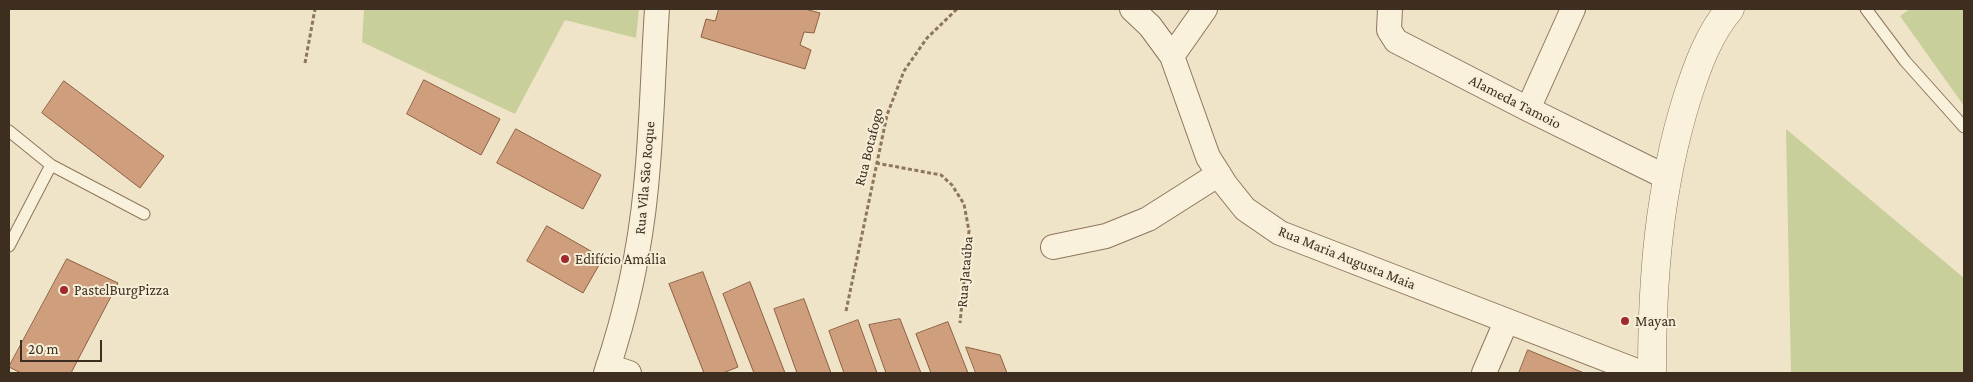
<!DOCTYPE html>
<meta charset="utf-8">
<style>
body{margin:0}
#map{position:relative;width:1973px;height:382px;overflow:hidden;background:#f0e4c8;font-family:"Crimson Pro",serif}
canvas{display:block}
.frame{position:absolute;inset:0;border:10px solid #3d2e20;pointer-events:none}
.scale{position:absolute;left:20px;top:340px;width:82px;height:22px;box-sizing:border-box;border:2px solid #3d2e20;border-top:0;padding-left:6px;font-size:15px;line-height:18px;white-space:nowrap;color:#3d2e20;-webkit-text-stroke:4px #f7eed8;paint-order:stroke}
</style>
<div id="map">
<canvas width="1973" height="382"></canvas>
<div class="frame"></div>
<div class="scale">20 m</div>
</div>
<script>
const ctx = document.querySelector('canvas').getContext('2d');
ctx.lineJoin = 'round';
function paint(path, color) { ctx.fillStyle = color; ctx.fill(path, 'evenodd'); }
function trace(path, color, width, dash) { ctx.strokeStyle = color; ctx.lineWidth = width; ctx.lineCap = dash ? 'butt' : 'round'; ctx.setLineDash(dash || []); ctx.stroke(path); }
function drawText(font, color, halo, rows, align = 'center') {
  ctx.font = font + ' "Crimson Pro",serif'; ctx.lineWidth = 4; ctx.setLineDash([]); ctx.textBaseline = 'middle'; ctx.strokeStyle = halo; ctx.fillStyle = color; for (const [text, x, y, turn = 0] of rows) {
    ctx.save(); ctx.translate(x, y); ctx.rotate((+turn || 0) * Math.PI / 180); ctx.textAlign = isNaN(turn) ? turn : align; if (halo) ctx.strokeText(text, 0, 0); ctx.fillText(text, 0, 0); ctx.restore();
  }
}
paint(new Path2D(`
 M364 9H639L636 38 565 20 515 114 362 42Z
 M1910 9H1964V106L1900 16Z
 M1786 129 1964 278V373H1791Z`), '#c9cf9b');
const building = new Path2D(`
 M719 9H805L820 13 814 33 804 32 800 45 811 50 805 69 701 37 706 19 715 21Z
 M424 80 500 119 481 155 407 114Z
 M64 81 164 156 140 188 42 113Z
 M516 129 601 175 583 209 497 163Z
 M547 226 603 258 583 293 527 261Z
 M67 259 118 283 71 373H21L9 367Z
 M703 272 738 367 723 373H704L669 284Z
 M750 282 785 373H754L723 294Z
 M804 299 831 373H797L774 309Z
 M900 319 921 373H886L869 325Z
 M858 320 877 373H844L829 331Z
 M948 322 968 373H931L916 334Z
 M966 347 1000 355 1007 373H976Z
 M1528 350 1584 373H1519Z`);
paint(building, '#cf9f7d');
trace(building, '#8d5f41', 1);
const service = new Path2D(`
 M1866 9 1905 61 1964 127
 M9 131 51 165 144 214
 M9 246 51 165`);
const minor = new Path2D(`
 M1132 9 1150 26 1172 56 1208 157 1225 184 1245 209 1280 233 1642 373
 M1390 9 1389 30 1396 41 1528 109 1666 177
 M1172 56 1205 9
 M1528 109 1573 9
 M1053 247 1106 236 1148 219 1219 174
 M608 366 629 373
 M606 373C626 314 640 250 646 187 652 128 653 68 657 9
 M1484 373 1506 322`);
const tertiary = new Path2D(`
 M1652 373C1652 279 1659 188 1687 98 1697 67 1709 33 1730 9`);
trace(service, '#8d765c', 13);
trace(minor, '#8d765c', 26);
trace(tertiary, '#8d765c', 29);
trace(new Path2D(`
 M305 63 315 9
 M876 163 941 175 952 185 964 204 969 231 960 323
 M846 311 887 115 904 71 927 38 957 9`), '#8d765c', 3, [4, 2.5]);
trace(service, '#faf1dc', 11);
trace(minor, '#faf1dc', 24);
trace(tertiary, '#faf1dc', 28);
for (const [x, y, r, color] of [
 [565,259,5,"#9e2a2b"],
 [64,290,5,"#9e2a2b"],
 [1625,321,5,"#9e2a2b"]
]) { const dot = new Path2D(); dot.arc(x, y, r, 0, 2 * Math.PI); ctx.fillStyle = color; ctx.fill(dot); trace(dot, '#f7eed8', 2); }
drawText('15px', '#3d2e20', '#f7eed8', [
 ["Alameda Tamoio",1515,102,27],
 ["Rua Botafogo",869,147,-76],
 ["Rua Vila São Roque",645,178,-85],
 ["Rua Maria Augusta Maia",1347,258,22],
 ["Rua Jataúba",965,272,-85]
]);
drawText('15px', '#3d2e20', '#f7eed8', [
 ["Edifício Amália",575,259],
 ["PastelBurgPizza",74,290],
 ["Mayan",1635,321]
], 'left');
</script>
